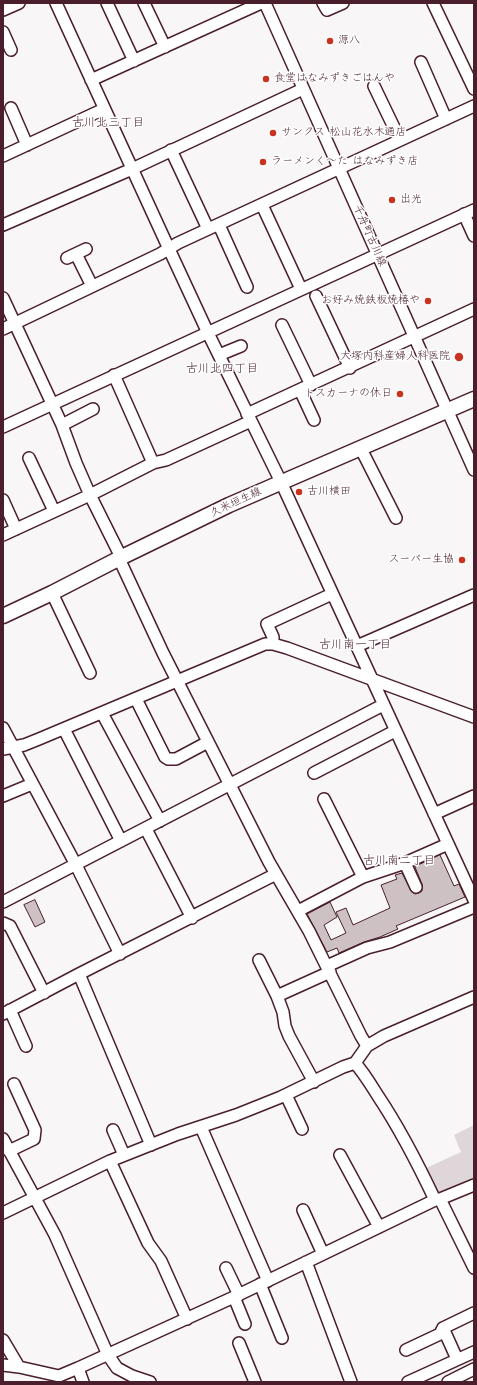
<!DOCTYPE html>
<meta charset="utf-8">
<style>
body{margin:0}
#map{position:relative;width:477px;height:1385px;overflow:hidden;background:#f8f6f7;font-family:"Architects Daughter",sans-serif}
canvas{display:block}
.frame{position:absolute;inset:0;border:4px solid #4a1f2b;pointer-events:none}
</style>
<div id="map">
<canvas width="477" height="1385"></canvas>
<div class="frame"></div>
</div>
<script>
const ctx = document.querySelector('canvas').getContext('2d');
ctx.lineJoin = 'round';
function paint(path, color) { ctx.fillStyle = color; ctx.fill(path, 'evenodd'); }
function trace(path, color, width, dash) { ctx.strokeStyle = color; ctx.lineWidth = width; ctx.lineCap = dash ? 'butt' : 'round'; ctx.setLineDash(dash || []); ctx.stroke(path); }
function drawText(font, color, halo, rows, align = 'center') {
  ctx.font = font + ' "Architects Daughter","Klee One",sans-serif'; ctx.lineWidth = 3; ctx.setLineDash([]); ctx.textBaseline = 'middle'; ctx.strokeStyle = halo; ctx.fillStyle = color; for (const [text, x, y, turn = 0] of rows) {
    ctx.save(); ctx.translate(x, y); ctx.rotate((+turn || 0) * Math.PI / 180); ctx.textAlign = isNaN(turn) ? turn : align; if (halo) ctx.strokeText(text, 0, 0); ctx.fillText(text, 0, 0); ctx.restore();
  }
}
paint(new Path2D(`
 M474 1125V1180L437 1195 424 1169 461 1152 454 1135Z`), '#ded6d9');
const building = new Path2D(`
 M440 855 454 886 459 884 465 897 396 926 398 929 380 937 364 942 339 953 337 948 327 952 307 914 330 902 337 917 324 925 331 940 346 933 336 912 346 908 353 925 390 908 381 885 397 879 395 875 402 873 412 892 415 894 419 893 422 891V884L415 867Z
 M35 900 45 922 35 927 24 905Z`);
paint(building, '#cdc1c4');
trace(building, '#4a1f2b', 1);
const minor = new Path2D(`
 M56 3 169 249 208 333 281 482 474 900
 M107 3 134 61
 M144 3 165 47
 M265 3 474 470
 M323 3 327 10 343 3
 M433 3 474 89
 M3 10 19 3
 M3 32 11 50
 M421 62 446 119
 M91 80 261 3
 M374 86 400 140
 M11 108 27 145
 M171 150 208 229
 M3 156 104 109
 M262 205 301 289
 M464 214 474 236
 M3 225 132 169 303 89
 M219 225 247 287
 M76 254 92 286
 M67 258 86 249
 M316 296 350 368
 M3 298 62 425 76 463 90 495 118 551 122 565 163 653 230 785 269 862 309 931 361 1036 367 1046
 M282 325 311 385
 M3 329 160 254 178 243 474 106
 M219 355 241 346
 M114 375 153 463
 M300 390 314 420
 M247 414 474 309
 M62 425 93 409
 M3 427 474 210
 M361 449 396 518
 M29 458 54 511
 M3 500 16 529
 M3 535 90 495 153 463 166 460 251 421
 M52 593 90 673
 M273 644V637L267 624 332 594
 M357 646 474 595
 M136 699 165 757 168 759H176L208 742
 M102 713 160 821
 M3 728 76 865 120 954
 M64 729 121 841
 M3 749 24 745 39 739 265 644H273L287 648 474 717
 M314 773 395 731
 M3 796 32 784
 M324 799 363 877
 M434 814 474 796
 M146 829 192 918
 M405 863 416 887
 M3 902 383 705
 M298 911 363 877 405 863 448 844
 M3 923 10 926 44 993
 M259 960 277 996 283 1012 285 1026 289 1036 314 1082
 M327 966 367 948 390 942 474 907
 M79 974 151 1145
 M277 996 330 972
 M10 1010 26 1046
 M3 1014 79 974 276 874
 M355 1063C364 1073 371 1085 378 1096 400 1129 418 1164 435 1200
 M286 1095 302 1129
 M201 1127 268 1281
 M113 1130 124 1155
 M3 1139 55 1235 108 1355 117 1368 132 1376 150 1382
 M9 1151 34 1139 35 1130 14 1084
 M340 1155 379 1227
 M110 1161 148 1243 161 1261 187 1319
 M440 1199 474 1268
 M303 1210 323 1254
 M3 1213 110 1161 178 1134 236 1115 281 1097 343 1067 355 1063 367 1046 384 1036 474 997
 M306 1262 351 1382
 M226 1268 239 1295
 M260 1284 282 1338
 M234 1297 245 1324
 M443 1328 457 1359
 M3 1340 19 1367 59 1376 78 1368
 M239 1343 255 1382
 M406 1350 440 1334 443 1328 474 1313
 M3 1365 19 1367
 M83 1382 78 1368 234 1297 435 1200 440 1199 474 1185
 M408 1382 474 1352
 M448 1382 474 1369`);
const major = new Path2D(`
 M3 616 52 593 120 558 229 505 474 399`);
trace(minor, '#4a1f2b', 14);
trace(major, '#4a1f2b', 17);
trace(minor, '#fff', 11);
trace(major, '#fff', 14);
for (const [x, y, r, color] of [
 [330,41,4,"#c8321e"],
 [266,79,4,"#c8321e"],
 [273,133,4,"#c8321e"],
 [263,162,4,"#c8321e"],
 [392,200,4,"#c8321e"],
 [428,301,4,"#c8321e"],
 [459,357,5,"#c8321e"],
 [400,394,4,"#c8321e"],
 [299,492,4,"#c8321e"],
 [462,560,4,"#c8321e"]
]) { const dot = new Path2D(); dot.arc(x, y, r, 0, 2 * Math.PI); ctx.fillStyle = color; ctx.fill(dot); trace(dot, '#fff', 1.5); }
drawText('11px', '#4a1f2b', '#fff', [
 ["源八",338,41],
 ["食堂はなみずきごはんや",274,79],
 ["サンクス 松山花水木通店",281,133],
 ["ラーメンく～た はなみずき店",271,162],
 ["出光",400,200],
 ["お好み焼鉄板焼椿や",420,301,"right"],
 ["大塚内科産婦人科医院",450,357,"right"],
 ["トスカーナの休日",392,394,"right"],
 ["古川横田",307,492],
 ["スーパー生協",454,560,"right"]
], 'left');
drawText('11px', '#4a1f2b', '#fff', [
 ["千舟町古川線",369,236,66],
 ["久米垣生線",236,503,-25]
]);
drawText('12px', '#4a1f2b', '#fff', [
 ["古川北三丁目",108,123],
 ["古川北四丁目",222,369],
 ["古川南一丁目",355,645],
 ["古川南二丁目",399,861]
]);
</script>
